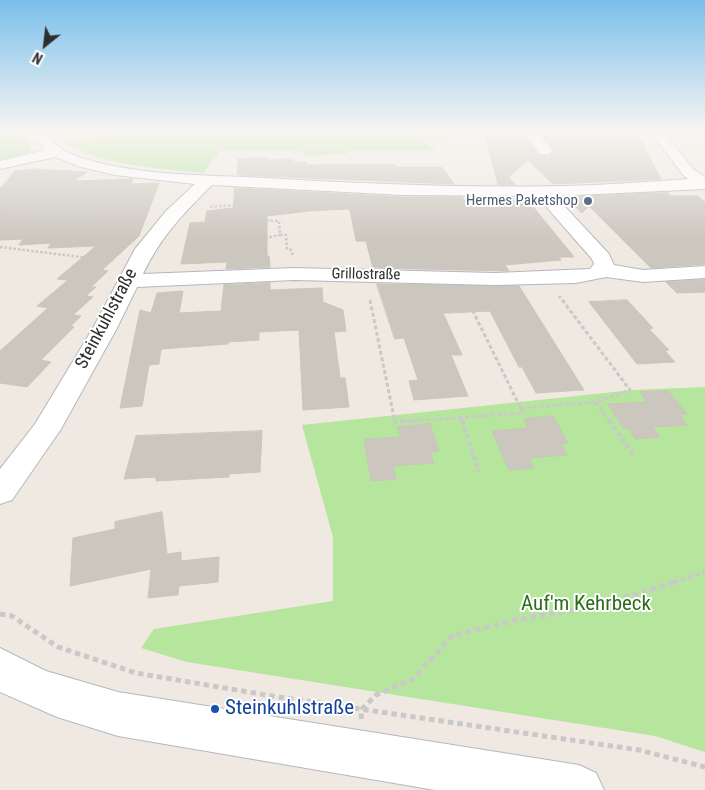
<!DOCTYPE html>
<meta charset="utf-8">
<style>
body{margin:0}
#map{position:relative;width:705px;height:790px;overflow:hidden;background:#efe9e1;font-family:"Roboto Condensed",sans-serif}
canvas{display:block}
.north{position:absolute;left:20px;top:20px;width:50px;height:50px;-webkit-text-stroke:4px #fff;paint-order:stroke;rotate:209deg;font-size:14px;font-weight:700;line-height:20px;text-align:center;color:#2e2e2e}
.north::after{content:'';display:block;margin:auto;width:18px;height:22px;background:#2e2e2e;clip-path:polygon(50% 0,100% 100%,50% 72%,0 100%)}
</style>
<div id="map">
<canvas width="705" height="790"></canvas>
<div class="north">N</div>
</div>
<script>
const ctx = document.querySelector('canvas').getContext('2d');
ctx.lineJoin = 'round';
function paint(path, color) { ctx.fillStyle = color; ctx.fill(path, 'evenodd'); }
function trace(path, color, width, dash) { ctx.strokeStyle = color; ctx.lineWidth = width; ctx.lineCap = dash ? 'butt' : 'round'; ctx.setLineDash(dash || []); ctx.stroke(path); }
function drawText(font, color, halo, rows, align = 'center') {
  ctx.font = font + ' "Roboto Condensed",sans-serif'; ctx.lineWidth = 4; ctx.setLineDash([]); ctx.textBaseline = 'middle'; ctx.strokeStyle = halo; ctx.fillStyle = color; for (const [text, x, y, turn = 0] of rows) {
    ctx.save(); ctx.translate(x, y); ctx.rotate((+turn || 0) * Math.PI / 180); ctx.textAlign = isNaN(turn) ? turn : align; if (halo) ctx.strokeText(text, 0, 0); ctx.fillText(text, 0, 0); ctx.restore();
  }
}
paint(new Path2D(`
 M0 131H25L31 152 0 161Z
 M421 131 422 135H447L450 142H425L434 149V151H350L345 154 306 156 302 151H220L203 173C154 168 106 166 62 142L132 132Z
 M705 387V752L655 736 187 662 141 648 154 629 333 601V537L302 425 633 390Z`), '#b6e59e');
const building = new Path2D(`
 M541 131H636L661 179 553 184 528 160 509 177 515 185H498L485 135H524L538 155 550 156 554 151 542 135Z
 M268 158 269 160 293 159 294 162H306L307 165 394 164 396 167H442L454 184 237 175 238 159Z
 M35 169 87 172 74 181 130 179H133L131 184 159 183 139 236 102 270 108 271 91 287H96L86 296 93 297 73 315 81 316 71 326 74 327 41 360 51 362 27 387 0 383V351L48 308 37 306 68 280 57 279 96 246 48 248 51 243 19 245 23 239 0 240V189L15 171Z
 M235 188 403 197H462L465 201 526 198 574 257H559L561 260 505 265 509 271 373 268 366 241H356L350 210 347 209 309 211 267 216V256H269L270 267 226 269 227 262 181 264 190 223 205 222 207 211 233 208Z
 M668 193 670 196H697L705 202V264L651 268 589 206 582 213 566 197Z
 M705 280V292L677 293 666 282Z
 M270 283V290L322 288 323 302 343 310 346 331 334 332 340 378H345L349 407 303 410 299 330 259 332V340L228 342V344L161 349 159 364 149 365 142 406 120 408 140 310 151 313 157 293 183 291 179 313 221 311 224 285Z
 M377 284 519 286 584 390 536 393 522 367H519L490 311 449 313H443L462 355H451L468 396 414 400 409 381 418 380 404 338 395 339Z
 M627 300 653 328 649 329 669 350 665 351 675 362 637 364 589 302Z
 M668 391 687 414 680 415 687 425 652 427 660 437 635 439 629 429H624L608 404 647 402 640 392Z
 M553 416 568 443H561L567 455 529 458 534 468 509 470 492 431 528 428 524 419Z
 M430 424 439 451 430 452 434 463 393 466 396 479 371 481 364 439 400 437 398 427Z
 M262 431 260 472 229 474V477L156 481V477L124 479 136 436Z
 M162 512 167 554 181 552V561L219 557 218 582 179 586 178 595 148 598 151 569 70 586 73 538 115 529V522Z`);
paint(building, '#cbc7bf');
trace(building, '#cbc5ba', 1);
const minor = new Path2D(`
 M33 131H46C53 149 74 156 92 161 147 176 208 175 265 178 364 184 464 188 563 186 605 185 647 182 688 179L683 175 650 131H663L693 169 705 177V189L555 196 609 254 614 265 643 270 705 266V278L643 282 606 277 576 283 495 285 294 280 137 287 117 328 61 429 12 500 0 504V469L35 424 93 328 135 249 166 211 195 184 115 175 81 167 55 157 0 169V161L45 150 35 138ZM212 185 403 195 537 196 592 259 594 264 590 269 495 273 294 268 143 274C161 236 183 214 212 185Z
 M523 131H536L552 151 550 154H540Z
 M0 648 46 671 118 692 579 765 596 773 604 790H435L118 736 57 717 0 692Z`);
trace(minor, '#b4b7c1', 2);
trace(new Path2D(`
 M104 204 107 193 120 190
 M245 204 261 203`), '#c9c9c9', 2, [2, 1]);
trace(new Path2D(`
 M210 207 261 203
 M260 217V220L279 221 280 235H286L287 249 291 250 293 256
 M32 221 92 219 96 209 104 203
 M0 247 113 261
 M266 248V238L280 235
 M559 296 561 299`), '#c9c9c9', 2.5, [2.5, 2]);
trace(new Path2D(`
 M370 300 395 422
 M596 402 610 422
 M520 408 596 402 630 390 560 297
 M461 417 463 422
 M400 422 523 413 466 297`), '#c9c9c9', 3, [4, 2.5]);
trace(new Path2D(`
 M395 420V422L418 420
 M462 420 479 472
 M609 420 633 455
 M674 582 705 572`), '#c9c9c9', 4, [4.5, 3]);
trace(new Path2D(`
 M0 614 12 616 58 647 136 673 272 696 639 750 705 767
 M361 719 362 709 376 695 413 679 452 636 516 620 601 605 678 581`), '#c9c9c9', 5, [5.5, 4]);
paint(minor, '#fff');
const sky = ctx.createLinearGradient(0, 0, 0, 242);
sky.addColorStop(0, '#7abfeb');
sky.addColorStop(0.54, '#f8f5f2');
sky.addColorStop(1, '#f8f5f200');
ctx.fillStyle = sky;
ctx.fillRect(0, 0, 705, 242);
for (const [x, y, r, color] of [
 [588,201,5,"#5c6f8a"],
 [215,709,5,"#1a4fb4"]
]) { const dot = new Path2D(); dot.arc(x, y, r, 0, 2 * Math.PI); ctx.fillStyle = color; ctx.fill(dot); trace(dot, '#fff', 2); }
drawText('15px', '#4e5e75', '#fff', [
 ["Hermes Paketshop",578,201]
], 'right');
drawText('15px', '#2e2e2e', '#fff', [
 ["Grillostraße",366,275,1]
]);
drawText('18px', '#2e2e2e', '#fff', [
 ["Steinkuhlstraße",107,319,-62]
]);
drawText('21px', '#2c6e1b', '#fff', [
 ["Auf'm Kehrbeck",586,605]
]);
drawText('21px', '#164399', '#fff', [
 ["Steinkuhlstraße",225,709]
], 'left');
</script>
